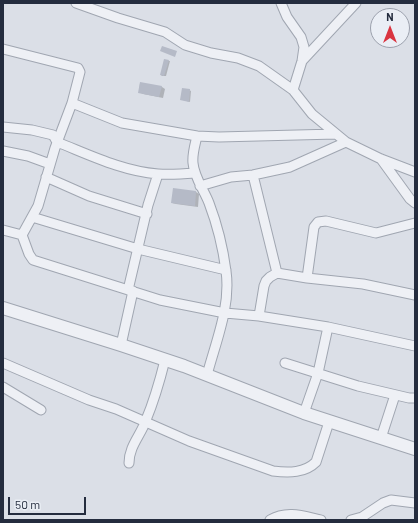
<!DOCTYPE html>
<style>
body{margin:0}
#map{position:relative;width:418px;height:523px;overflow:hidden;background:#dbdfe7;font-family:Barlow,sans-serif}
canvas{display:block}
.frame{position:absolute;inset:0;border:4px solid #242c3e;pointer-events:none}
.north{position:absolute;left:370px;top:8px;width:40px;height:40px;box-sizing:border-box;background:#eaeef5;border:1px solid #9ba0ac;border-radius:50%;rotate:0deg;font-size:11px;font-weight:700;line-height:16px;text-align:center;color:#242c3e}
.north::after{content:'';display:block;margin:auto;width:14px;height:18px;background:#d93440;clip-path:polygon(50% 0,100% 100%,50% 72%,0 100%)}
.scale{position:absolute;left:8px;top:497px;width:78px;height:18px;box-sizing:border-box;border:2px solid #242c3e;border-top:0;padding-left:5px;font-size:12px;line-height:14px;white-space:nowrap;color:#242c3e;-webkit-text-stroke:3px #eaeef5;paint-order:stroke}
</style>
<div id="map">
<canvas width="418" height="523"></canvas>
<div class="frame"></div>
<div class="north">N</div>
<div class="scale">50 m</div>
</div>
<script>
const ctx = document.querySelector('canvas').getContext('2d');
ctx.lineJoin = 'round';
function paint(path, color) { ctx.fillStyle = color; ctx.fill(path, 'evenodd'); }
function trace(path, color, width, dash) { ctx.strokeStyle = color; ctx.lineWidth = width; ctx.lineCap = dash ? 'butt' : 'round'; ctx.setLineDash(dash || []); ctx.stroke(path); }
paint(new Path2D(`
 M168 61H170L166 76H162L161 75Z
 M140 83 162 87 165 89 163 98 143 94 139 92Z
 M189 90 191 91 190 102 183 100Z
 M174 189 196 192 199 194 198 207 176 204 172 203Z`), '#0003');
paint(new Path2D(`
 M162 46 177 51 175 57 160 51Z
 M164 59 169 60 164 76 160 75Z
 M140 82 162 86 159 97 138 93Z
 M182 88 190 89 189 102 180 100Z
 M173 188 196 191 195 206 171 203Z`), '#b5bac7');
const minor = new Path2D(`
 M76 3 118 18 165 32 185 45 211 53 238 58 259 66 293 90 312 114 346 142 381 159 415 172
 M281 3 287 17 301 37 304 47 302 61 293 90
 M3 49 78 68 80 72 72 103 55 148 38 206 22 235
 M302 61 356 3
 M72 103 122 123 197 136 219 137 336 134
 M3 127 32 130 53 135 57 142C90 155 122 171 158 174 170 175 183 174 195 173
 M197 136C195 145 192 154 193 163 194 177 204 190 209 203 217 224 223 248 226 271 231 306 216 341 207 375
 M3 151 28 156 50 164
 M381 159 410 199 415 203
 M253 175 277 273
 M46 177 89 196 147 214
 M200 186 231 177 253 175 290 167 346 142
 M32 217 138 249 226 270
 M3 230 22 235 29 254 33 260 160 300 225 313 259 316 328 327 415 346
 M307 278 314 227 318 222 326 221 376 233 415 223
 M128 290 148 205 158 174
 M259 316 264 286 266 281 270 277 277 273 307 278 363 284 415 295
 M121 345 133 291
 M3 363 89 400 116 409 189 441 273 471C289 473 305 473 316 462L329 422
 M285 363 358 386 409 398H415
 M3 387 41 410
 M304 413 318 373 328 327
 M381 438 395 395
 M129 463C129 446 141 435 146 420 154 401 160 380 165 360
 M270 520C287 510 303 516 321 520
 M351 520 362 517 383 503 391 500 415 503`);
const tertiary = new Path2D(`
 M3 308 121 345 184 366 304 413 415 449`);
trace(minor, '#a0a6b1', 11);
trace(tertiary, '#a0a6b1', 14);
trace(minor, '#eef0f5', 9);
trace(tertiary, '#eef0f5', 12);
</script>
